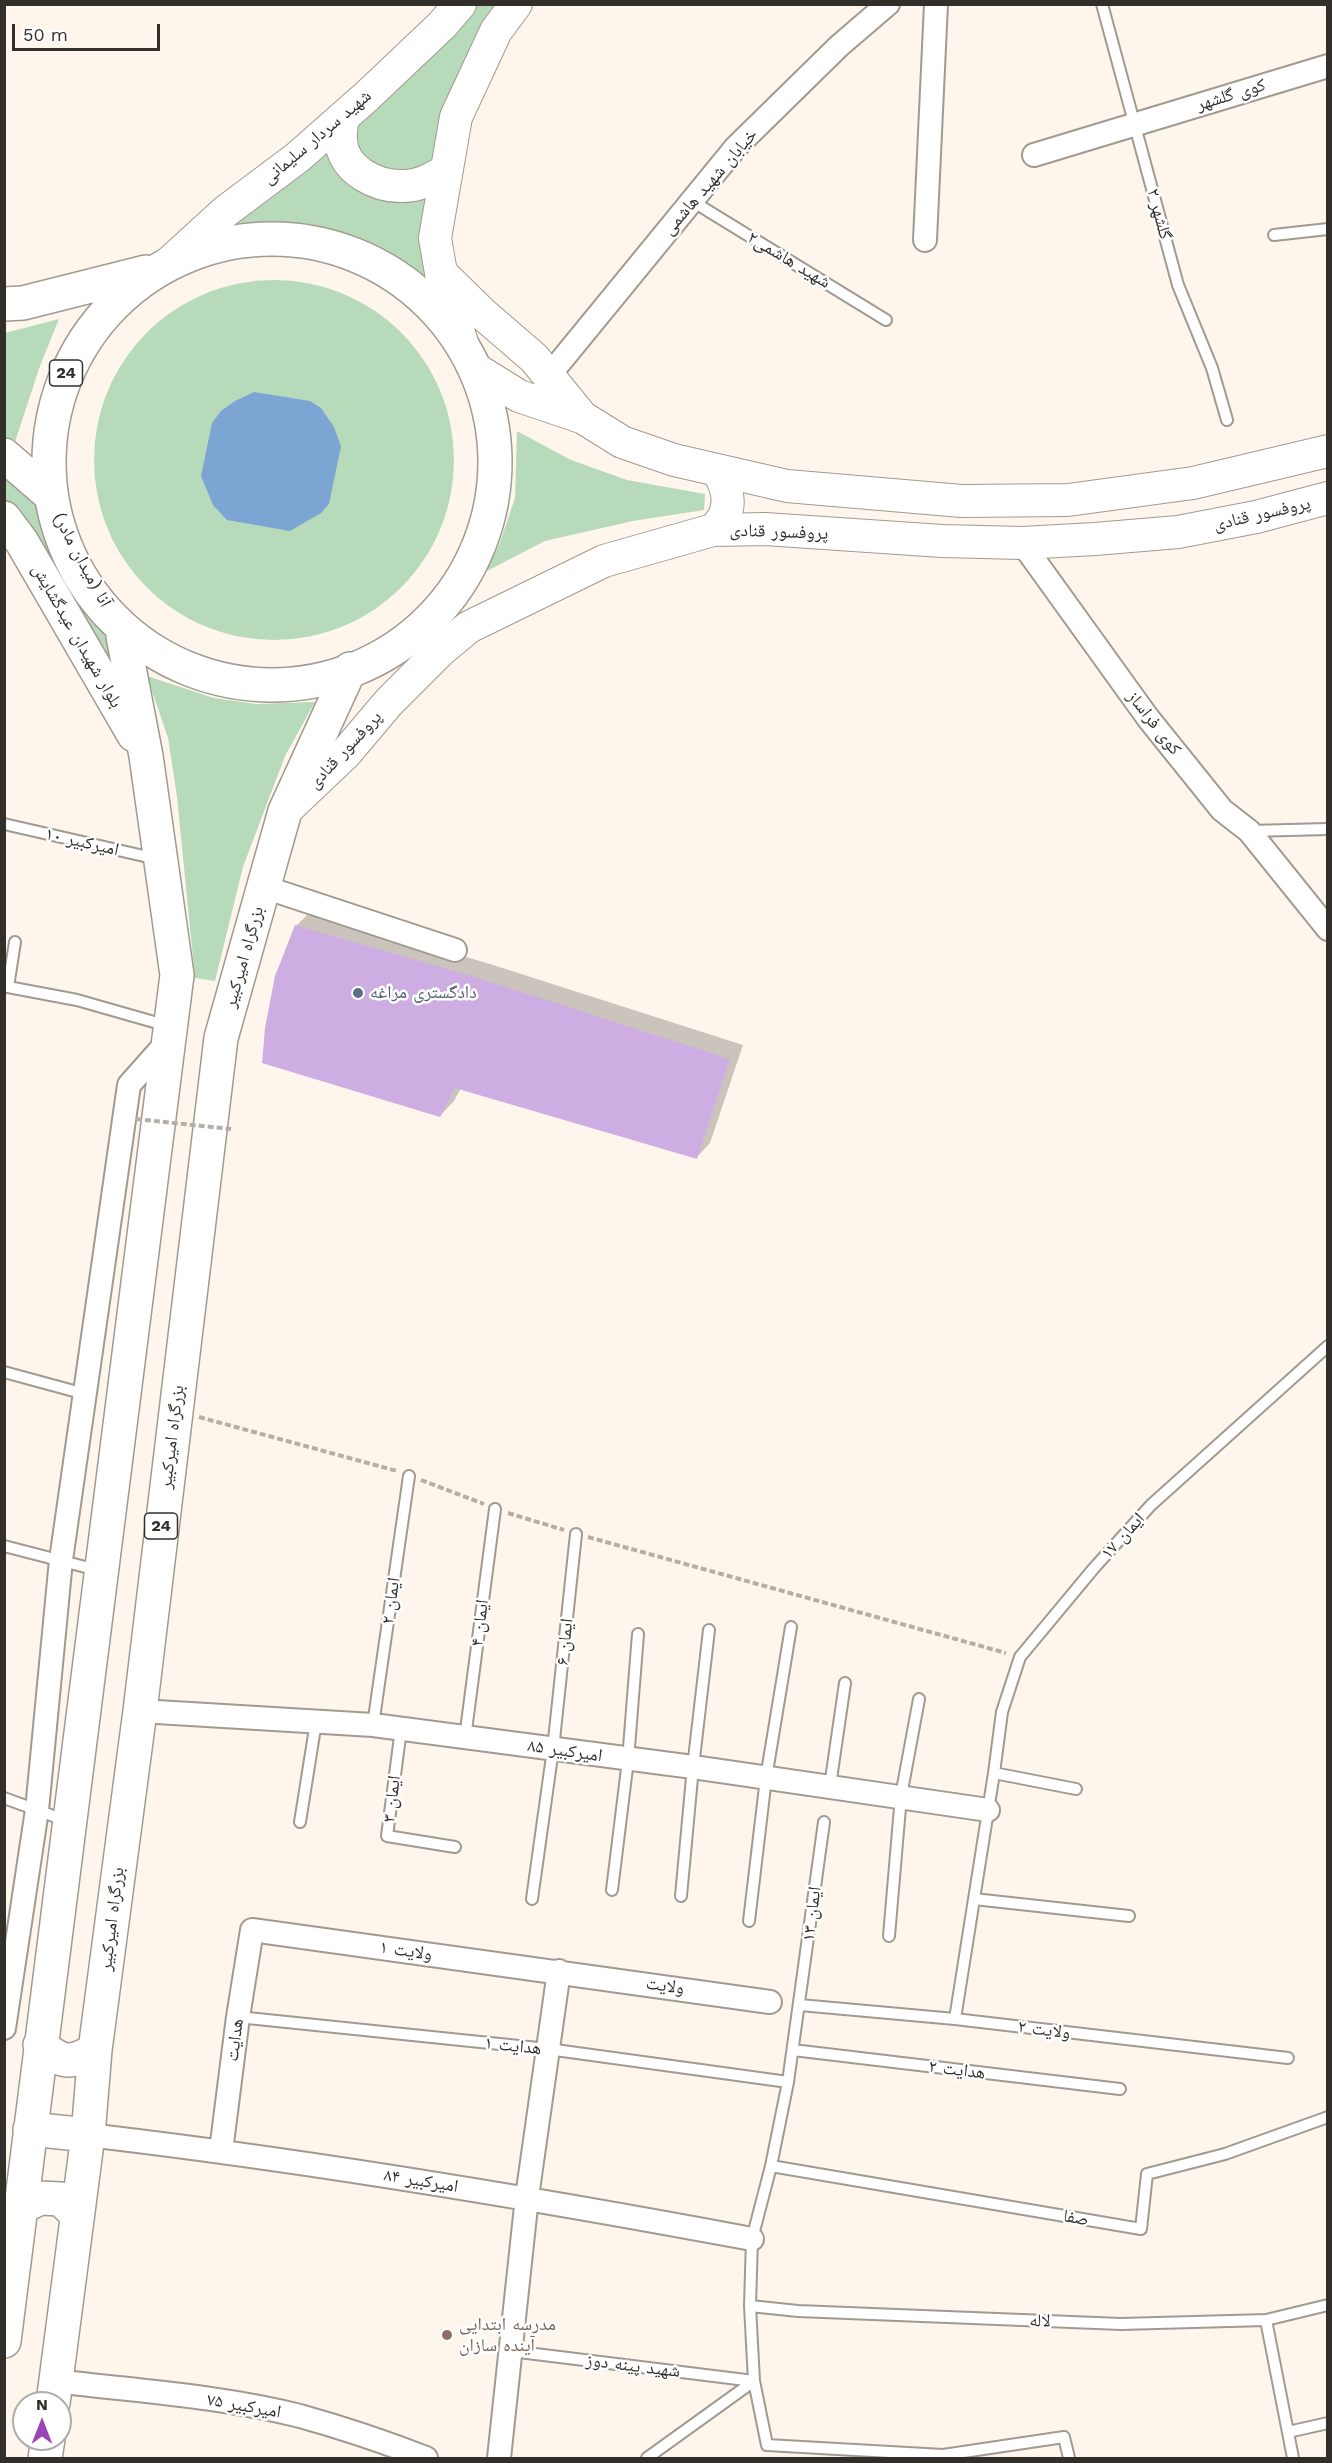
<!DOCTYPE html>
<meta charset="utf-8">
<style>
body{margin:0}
#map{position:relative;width:1332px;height:2463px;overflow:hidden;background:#fef6ed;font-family:"Work Sans",sans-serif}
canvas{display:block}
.frame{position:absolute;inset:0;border:6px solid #322f2b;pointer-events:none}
.north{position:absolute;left:12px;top:2391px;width:60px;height:60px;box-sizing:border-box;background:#fff;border:2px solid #adacaa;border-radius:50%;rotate:0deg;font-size:16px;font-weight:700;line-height:24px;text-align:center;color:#322f2b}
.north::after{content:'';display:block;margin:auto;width:21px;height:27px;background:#9a46b5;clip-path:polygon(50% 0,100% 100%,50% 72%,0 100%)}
.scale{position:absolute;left:12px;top:24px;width:148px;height:27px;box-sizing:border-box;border:3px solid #322f2b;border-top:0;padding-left:8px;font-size:18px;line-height:21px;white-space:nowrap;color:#322f2b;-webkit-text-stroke:4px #fff;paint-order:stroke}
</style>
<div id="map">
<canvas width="1332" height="2463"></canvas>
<div class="frame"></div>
<div class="north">N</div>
<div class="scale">50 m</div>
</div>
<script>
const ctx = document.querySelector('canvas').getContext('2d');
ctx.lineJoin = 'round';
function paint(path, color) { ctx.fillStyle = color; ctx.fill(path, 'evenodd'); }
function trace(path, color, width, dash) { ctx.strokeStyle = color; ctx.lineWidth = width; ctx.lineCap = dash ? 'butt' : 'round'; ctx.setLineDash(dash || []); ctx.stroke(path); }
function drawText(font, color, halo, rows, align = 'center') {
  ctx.font = font + ' "Work Sans","Noto Naskh Arabic",sans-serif'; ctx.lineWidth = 5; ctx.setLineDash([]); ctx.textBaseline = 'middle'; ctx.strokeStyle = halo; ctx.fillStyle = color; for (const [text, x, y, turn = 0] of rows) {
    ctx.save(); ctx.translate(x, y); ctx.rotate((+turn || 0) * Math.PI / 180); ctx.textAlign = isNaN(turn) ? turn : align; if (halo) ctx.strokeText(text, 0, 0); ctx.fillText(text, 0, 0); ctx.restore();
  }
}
paint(new Path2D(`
 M470 5H496L440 160 429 171 374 169 359 157 350 126Z
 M330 139 333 157 436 186 444 303 368 250 300 230 250 232 200 240Z
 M94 460a180 180 0 1 1 360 0a180 180 0 1 1-360 0Z
 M59 319 40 366 14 445 5 438V333Z
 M517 431 571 460 627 480 705 494 704 510 633 521 545 541 485 572 499 545 515 498Z
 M4 455 48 493 66 538 123 636 146 756 5 518Z
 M147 676 214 698 256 704 315 702 285 756 243 867 215 981 195 978 177 797 168 738Z`), '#b7dbba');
paint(new Path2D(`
 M254 392 310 401 321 408 334 427 341 446 329 504 321 513 290 531 227 520 213 505 201 476 212 423 221 411 235 401Z`), '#7da5d3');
paint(new Path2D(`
 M311 911 490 964 743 1045 710 1143 696 1158 461 1088 454 1101 440 1116 296 926Z`), '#0003');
paint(new Path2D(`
 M295 925 475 977 730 1059 697 1159 455 1088 440 1117 262 1063 265 1028 275 976Z`), '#cdade2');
const lane = new Path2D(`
 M1102 4 1178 285 1212 368 1227 420
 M692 201 886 320
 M1274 235 1328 229
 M4 824 157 859
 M1250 831 1328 829
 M15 942 8 987 77 1000 168 1026
 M4 1372 85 1394
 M4 1546 97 1570
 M373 1725 409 1476
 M401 1729 387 1836 455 1847
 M465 1738 495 1509
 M994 1773 1076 1789
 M830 1786 845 1683
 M4 1798 67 1821
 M300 1822 316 1722
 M824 1822 788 2082 771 2166 752 2239 750 2306 754 2381 767 2445 943 2455 1064 2437 1069 2458
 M612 1890 628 1760 638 1634
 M681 1896 693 1767 709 1630
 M532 1899 553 1749 576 1534
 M974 1899 1129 1916
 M749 1921 766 1778 791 1627
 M889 1936 901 1796 919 1699
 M800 2005 955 2019 1288 2058
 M238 2017 548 2049 788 2082
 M955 2019 994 1773 1002 1712 1020 1657 1094 1568 1151 1505 1328 1346
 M793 2050 1120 2089
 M771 2166 1141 2229 1147 2174 1225 2154 1328 2117
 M750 2306 798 2311 1121 2324 1266 2320 1328 2305
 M1266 2320 1293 2458
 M511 2351 754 2381
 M1288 2432 1328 2423
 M647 2458 754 2381`);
const street = new Path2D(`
 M1034 155 1328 66
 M925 240 936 4
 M547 374 556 367 736 147 839 46 888 4
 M1022 543 1148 718 1222 810 1249 831 1328 929
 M264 887 455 950
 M140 1711 373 1725 693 1767 988 1810
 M4 2028 37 1810 61 1560 129 1085 169 1040
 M88 2135C311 2161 532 2198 752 2239
 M221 2151 238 2017 252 1930 770 2002
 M56 2381C137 2391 221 2396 300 2416 343 2428 385 2442 426 2458
 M499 2458 527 2197 559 1971`);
const secondary = new Path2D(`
 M343 117C342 124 340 133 341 140 342 170 377 187 403 186 420 186 434 178 447 170
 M169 263 226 211 298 157 366 97 442 25 460 4
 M441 273 484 315 534 358 582 417 622 442 674 460 787 486 962 501 1068 500 1193 483 1328 451
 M462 343 441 273 435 238 456 117 496 31 516 4
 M474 368 519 396 581 417
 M713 530C734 513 730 490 717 470
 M286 810 345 754 389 702 440 651 469 627 604 561 713 530 765 529 942 541 1022 543 1095 539 1178 532 1256 517 1328 498`);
const primary = new Path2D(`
 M49 462a223 223 0 1 1 446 0a223 223 0 1 1-446 0Z
 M4 304 23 303 146 272
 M4 455 48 493
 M4 518 22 542 134 735
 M40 2045C62 2063 70 2065 95 2050
 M30 2129 88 2135
 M22 2207 40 2198 61 2199 77 2215
 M4 2341 177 975 146 756 123 636
 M53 2403 88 2135 95 2050 140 1711 221 1038 285 811 350 669
 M45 2458 48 2439`);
trace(lane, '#a19a91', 14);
trace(street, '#a19a91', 26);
trace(secondary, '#a19a91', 34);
trace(primary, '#a19a91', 36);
trace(new Path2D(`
 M199 1417 397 1471
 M421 1480 484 1504
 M508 1513 564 1530
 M588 1537 1006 1653`), '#b4aea7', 4, [6, 3]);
trace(lane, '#fff', 10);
trace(street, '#fff', 22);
trace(secondary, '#fff', 32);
trace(primary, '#fff', 33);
trace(new Path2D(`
 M136 1119 231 1129`), '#b4aea7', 4, [6, 3]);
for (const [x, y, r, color] of [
 [358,993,6,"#5c6f8a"],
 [447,2335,6,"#8d6e63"]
]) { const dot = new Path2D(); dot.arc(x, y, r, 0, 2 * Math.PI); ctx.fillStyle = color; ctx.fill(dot); trace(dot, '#fff', 2); }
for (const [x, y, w] of [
 [66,373,33],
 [161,1526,33]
]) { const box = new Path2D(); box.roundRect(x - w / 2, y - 13, w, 26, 4.5); ctx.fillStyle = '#fff'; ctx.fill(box); trace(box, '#322f2b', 1.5); }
drawText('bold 16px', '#322f2b', null, [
 ["24",66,373],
 ["24",161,1526]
]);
drawText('18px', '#322f2b', '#fff', [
 ["کوی گلشهر",1231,95,-17],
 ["شهید سردار سلیمانی",317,137,-40],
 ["خیابان شهید هاشمی",710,182,-49],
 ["گلشهر ۲",1159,214,75],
 ["شهید هاشمی۲",789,260,31],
 ["پروفسور قنادی",1262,514,-13],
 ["پروفسور قنادی",779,532,2],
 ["آنا (میدان مادر)",82,560,62],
 ["بلوار شهیدان عیدگشایش",77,636,60],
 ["کوی فراساز",1154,723,52],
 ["پروفسور قنادی",345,750,-47],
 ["امیرکبیر ۱۰",82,842,13],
 ["بزرگراه امیرکبیر",244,957,-74],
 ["بزرگراه امیرکبیر",172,1437,-83],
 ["ایمان ۱۷",1123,1536,-48],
 ["ایمان ۲",391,1601,-82],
 ["ایمان ۴",480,1623,-83],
 ["ایمان ۶",565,1642,-84],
 ["امیرکبیر ۸۵",565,1751,8],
 ["ایمان ۳",392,1799,-83],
 ["ایمان ۱۳",812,1914,-83],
 ["بزرگراه امیرکبیر",112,1919,-83],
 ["ولایت ۱",406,1951,8],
 ["ولایت",665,1986,8],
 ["ولایت ۲",1044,2030,7],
 ["هدایت",235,2040,-83],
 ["هدایت ۱",513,2046,6],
 ["هدایت ۲",957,2070,7],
 ["امیرکبیر ۸۴",421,2181,9],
 ["صفا",1076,2218,10],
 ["لاله",1040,2321,2],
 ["شهید پینه دوز",633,2366,7],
 ["امیرکبیر ۷۵",244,2406,10]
]);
drawText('18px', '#4e5e75', '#fff', [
 ["دادگستری مراغه",370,993]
], 'left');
drawText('18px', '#785e54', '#fff', [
 ["مدرسه ابتدایی",459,2325],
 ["آینده سازان",459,2346]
], 'left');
</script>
